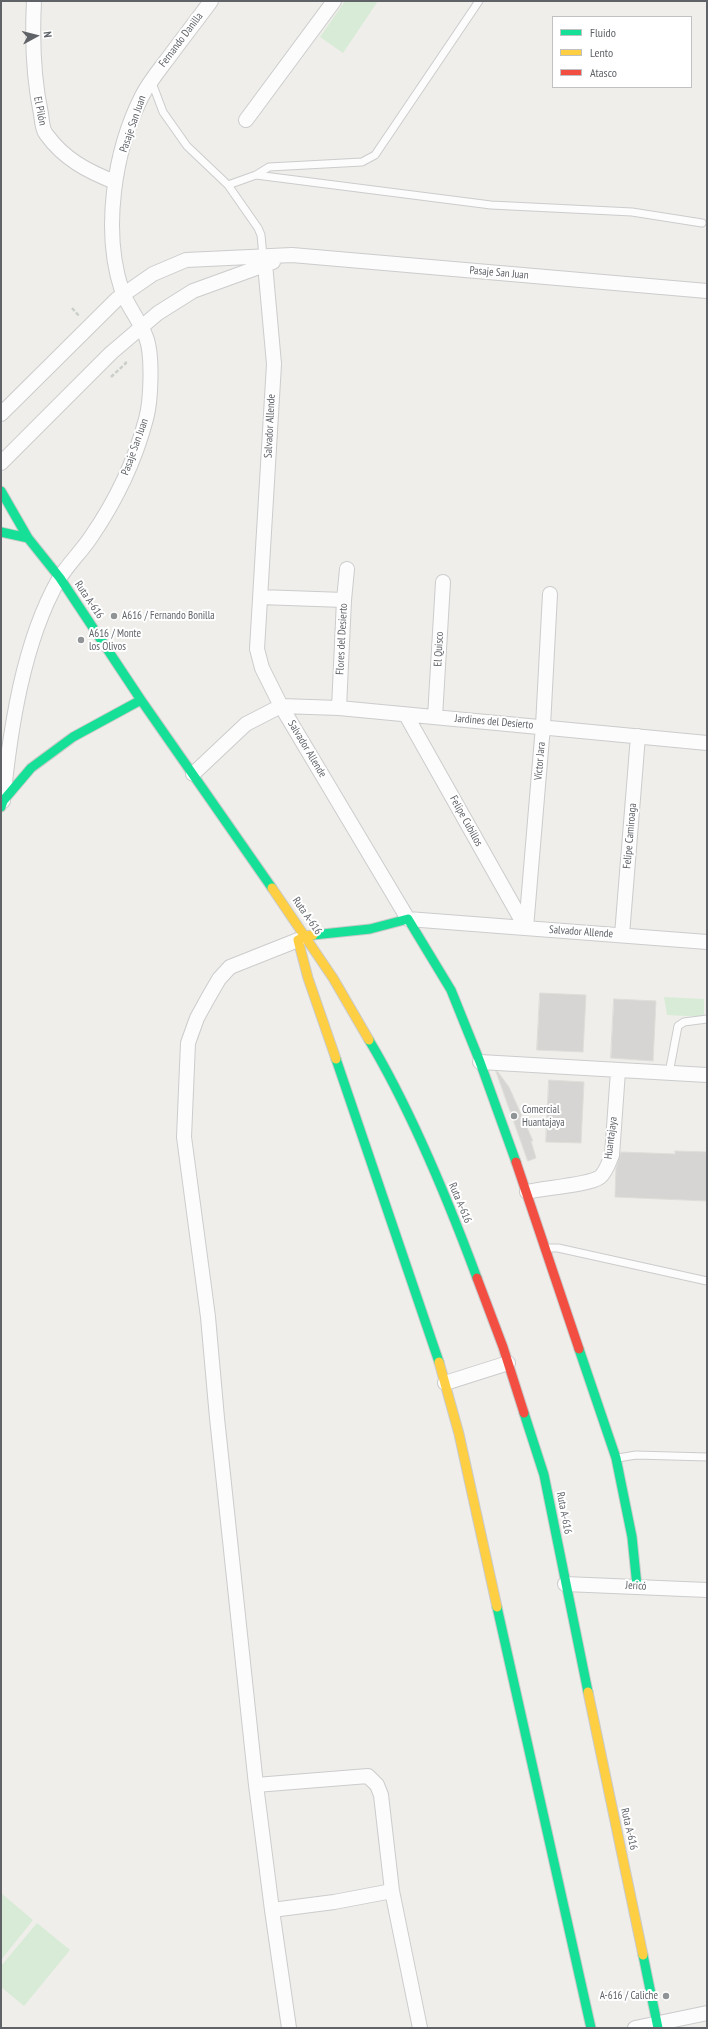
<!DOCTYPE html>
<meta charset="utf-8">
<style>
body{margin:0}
#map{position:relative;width:708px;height:2029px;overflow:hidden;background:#efeeea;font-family:"PT Sans Narrow",sans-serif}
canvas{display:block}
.frame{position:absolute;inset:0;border:2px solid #5f6368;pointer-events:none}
.legend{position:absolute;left:552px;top:16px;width:140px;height:72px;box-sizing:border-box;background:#fff;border:1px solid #bfc1c3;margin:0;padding:5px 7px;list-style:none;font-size:12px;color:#5f6368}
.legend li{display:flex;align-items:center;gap:8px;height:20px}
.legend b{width:20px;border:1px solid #bfc1c3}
.north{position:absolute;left:16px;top:16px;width:40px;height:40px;-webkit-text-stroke:3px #fff;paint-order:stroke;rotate:83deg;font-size:11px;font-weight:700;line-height:16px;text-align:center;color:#5f6368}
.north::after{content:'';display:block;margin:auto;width:14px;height:18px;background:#5f6368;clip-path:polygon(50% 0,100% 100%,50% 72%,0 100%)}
</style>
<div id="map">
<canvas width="708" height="2029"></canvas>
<div class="frame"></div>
<ul class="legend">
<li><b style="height:5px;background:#16e098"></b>Fluido</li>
<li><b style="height:5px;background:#ffcf43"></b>Lento</li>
<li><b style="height:5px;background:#f24e42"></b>Atasco</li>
</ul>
<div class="north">N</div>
</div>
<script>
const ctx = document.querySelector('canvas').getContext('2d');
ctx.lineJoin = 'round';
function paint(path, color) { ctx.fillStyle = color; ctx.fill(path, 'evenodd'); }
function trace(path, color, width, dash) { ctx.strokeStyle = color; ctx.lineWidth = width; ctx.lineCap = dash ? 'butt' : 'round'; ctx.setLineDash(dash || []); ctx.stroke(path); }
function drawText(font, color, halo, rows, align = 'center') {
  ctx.font = font + ' "PT Sans Narrow",sans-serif'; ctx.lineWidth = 4; ctx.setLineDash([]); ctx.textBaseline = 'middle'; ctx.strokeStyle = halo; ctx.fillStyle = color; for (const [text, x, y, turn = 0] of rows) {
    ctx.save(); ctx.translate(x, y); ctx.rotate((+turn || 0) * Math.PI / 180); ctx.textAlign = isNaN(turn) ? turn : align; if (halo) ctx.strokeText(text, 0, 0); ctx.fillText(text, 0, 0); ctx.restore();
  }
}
paint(new Path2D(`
 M345 1H378L343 53 320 37Z
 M664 997 704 999V1017L667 1015Z
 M1 1893 33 1920 1 1960Z
 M37 1923 70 1950 24 2006 1 1987V1966Z`), '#d8ebd6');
const building = new Path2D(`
 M540 993 586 995 583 1052 537 1050Z
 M614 999 656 1001 653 1061 611 1058Z
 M496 1071 498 1072 509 1087 533 1141H531L536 1158 528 1161Z
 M549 1080 584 1082 581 1143 546 1142Z
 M675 1151 707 1152V1201L615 1197 616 1168 621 1152 675 1154Z`);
paint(building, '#d6d5d3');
trace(building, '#deddd9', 1);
const lane = new Path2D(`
 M151 80 163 112 187 146 228 185 256 175 269 167 362 162 375 155 479 1
 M256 175 491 205 632 212 702 223
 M228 185 258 228 261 235 263 256
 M669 1073 678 1026 684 1022 707 1019
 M547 1248H558L707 1281
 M618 1458 636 1455 707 1457`);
const street = new Path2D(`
 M34 1C32 39 33 76 41 114 42 120 42 129 46 134 64 159 87 171 115 182
 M246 120 334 1
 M265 264 274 364 257 649 262 668 281 706 408 919 707 942
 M1 414 117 299 153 274 186 260 292 255 707 291
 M1 463 111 353 158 313 193 291 273 262
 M260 597 344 600
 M339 708 344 600 347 569
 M406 715 526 928
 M435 717 443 582
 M193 774 246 724 281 706 339 708 707 743
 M3 801C10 730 23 642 59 579 68 564 81 552 91 537 115 502 135 461 146 419 151 401 153 355 146 337 140 321 128 307 122 291 102 231 114 151 142 96 149 82 160 69 169 57 183 38 197 20 211 1
 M526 928 543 726 550 594
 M622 935 638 736
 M298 940 230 967 219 979 208 998 197 1018 188 1043 184 1137 208 1317 217 1418 256 1785 272 1910 334 1902 392 1891
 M480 1062 707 1075
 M527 1192C542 1188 590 1185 600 1177 606 1172 609 1162 612 1155L618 1071
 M445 1383 508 1363
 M565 1584 707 1590
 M256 1785 368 1776 377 1785 381 1795 392 1891 420 2028
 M272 1910 289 2028
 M635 2028 707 2013`);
const fast = new Path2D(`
 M1 491 28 538 60 578 141 700 272 888
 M1 532 28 538
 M1 807 3 801 31 768 73 737 141 700
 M313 935 370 929 408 919 451 990 480 1062 516 1162
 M369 1040C412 1112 448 1200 477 1278
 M336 1059 439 1362
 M579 1349 616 1458 632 1537 637 1586
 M524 1413 544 1475 588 1692
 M497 1607 591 2028
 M643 1955 658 2028`);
const slow = new Path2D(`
 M272 888 333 978 369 1040
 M313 935 306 936 298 940 308 978 336 1059
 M439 1362 459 1434 497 1607
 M588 1692 643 1955`);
const jam = new Path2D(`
 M516 1162 579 1349
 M477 1278 503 1347 524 1413`);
trace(lane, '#cbcccc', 9);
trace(street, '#cbcccc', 16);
trace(fast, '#cacacb', 11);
trace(slow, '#cacacb', 11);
trace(jam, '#cacacb', 11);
trace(new Path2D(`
 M72 308 79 316
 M111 377 126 363 125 361`), '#cacfcc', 2.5, [4, 2]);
trace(lane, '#fdfcfc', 7);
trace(street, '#fdfcfc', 14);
trace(fast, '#16e098', 9);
trace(slow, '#ffcf43', 9);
trace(jam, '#f24e42', 9);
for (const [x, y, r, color] of [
 [114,616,4,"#919496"],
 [81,640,4,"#919496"],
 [514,1116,4,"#919496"],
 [666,1996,4,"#919496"]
]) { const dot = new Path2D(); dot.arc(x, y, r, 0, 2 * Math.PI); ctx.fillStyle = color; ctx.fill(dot); trace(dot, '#fff', 1.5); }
drawText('11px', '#5f6368', '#fff', [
 ["Fernando Danilla",181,40,-53],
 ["El Pilón",40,111,79],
 ["Pasaje San Juan",133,124,-71],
 ["Pasaje San Juan",499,273,5],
 ["Salvador Allende",270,426,-87],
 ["Pasaje San Juan",135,447,-70],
 ["Ruta A-616",89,600,56],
 ["Flores del Desierto",342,639,-87],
 ["El Quisco",439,649,-87],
 ["Jardines del Desierto",494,722,5],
 ["Salvador Allende",307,749,59],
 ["Víctor Jara",540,761,-85],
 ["Felipe Cubillos",466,821,61],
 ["Felipe Camiroaga",630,836,-85],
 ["Ruta A-616",307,916,55],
 ["Salvador Allende",581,932,4],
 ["Huantajaya",611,1138,-83],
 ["Ruta A-616",460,1203,67],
 ["Ruta A-616",564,1513,79],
 ["Jericó",636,1586,3],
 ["Ruta A-616",629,1829,77]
]);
drawText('11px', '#5f6368', '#fff', [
 ["A616 / Fernando Bonilla",122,616],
 ["A616 / Monte",89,634],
 ["los Olivos",89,647],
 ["Comercial",522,1110],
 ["Huantajaya",522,1123],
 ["A-616 / Caliche",658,1996,"right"]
], 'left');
</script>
